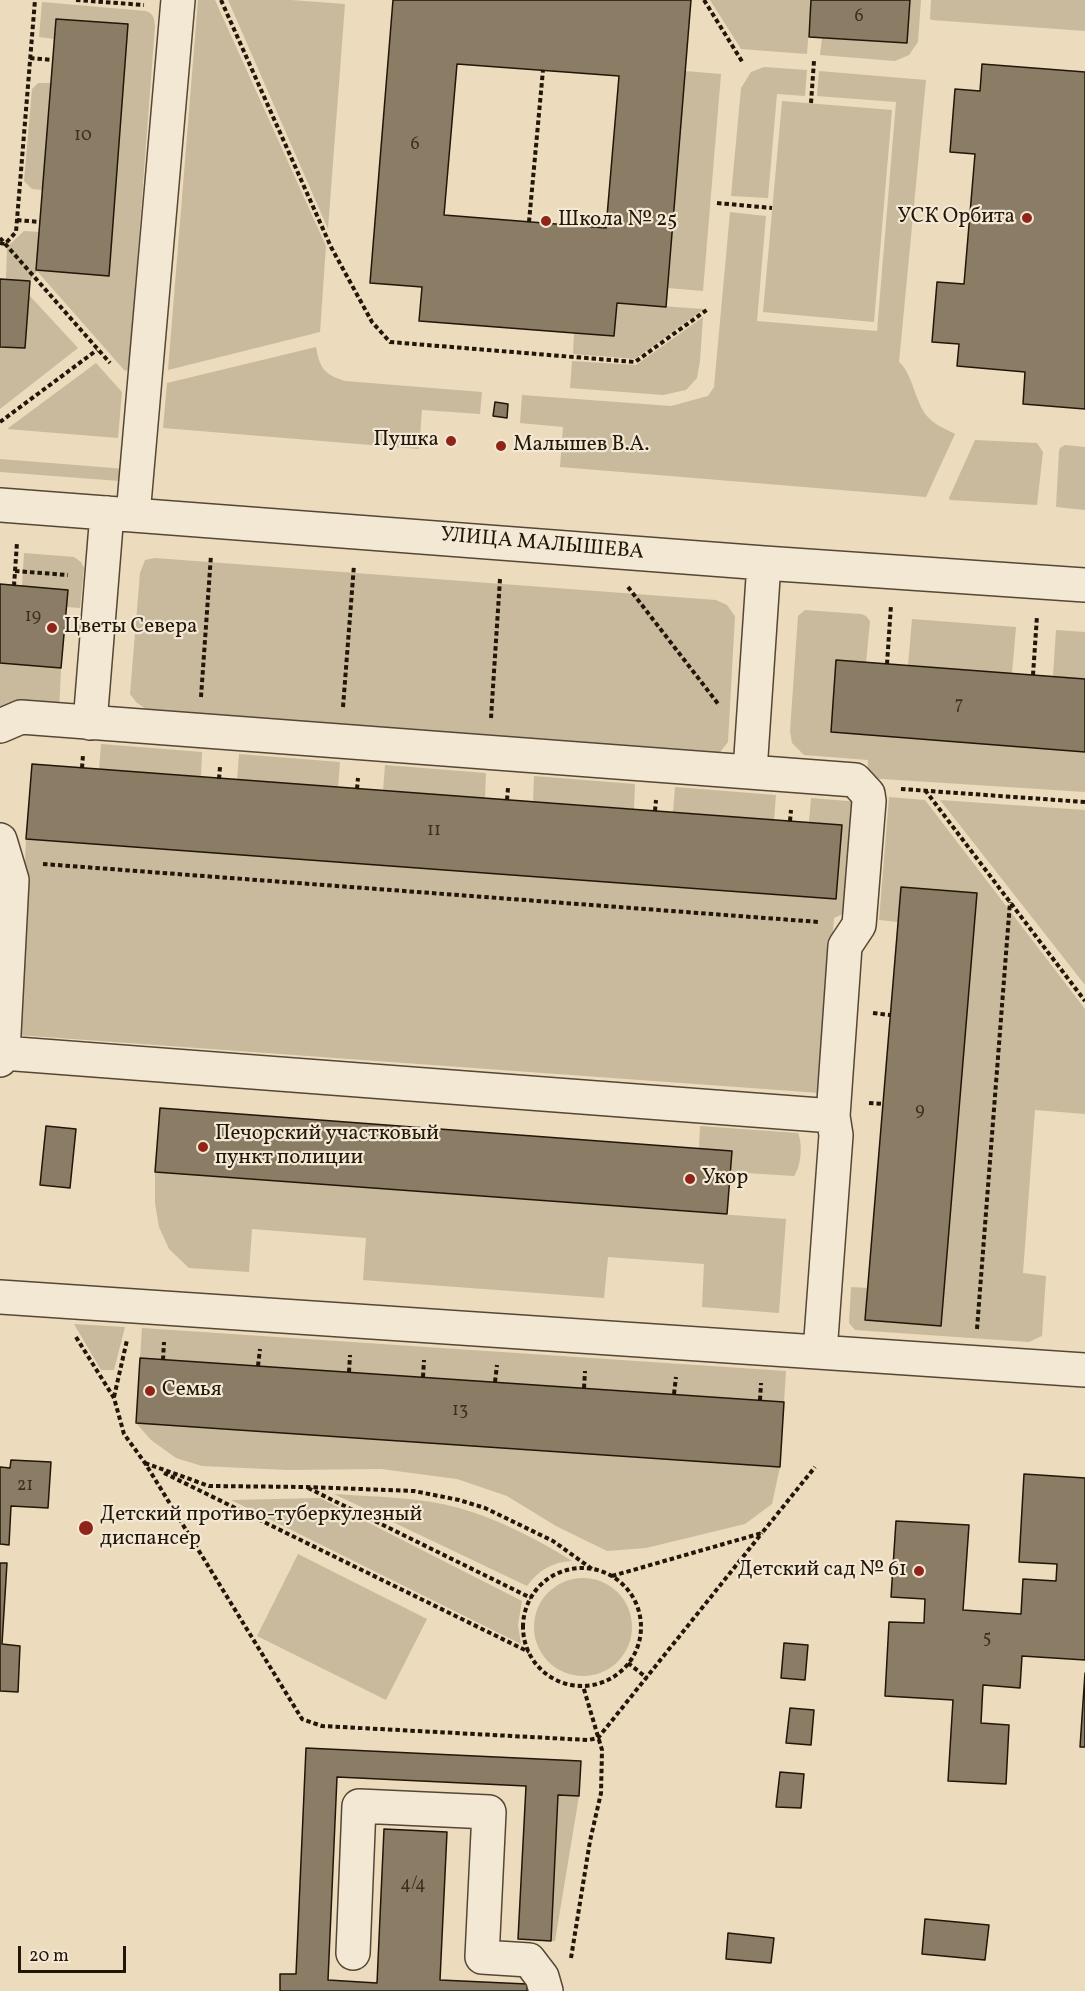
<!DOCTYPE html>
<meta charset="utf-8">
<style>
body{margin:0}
#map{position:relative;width:1085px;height:1991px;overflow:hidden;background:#ecdbbc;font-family:Vollkorn,serif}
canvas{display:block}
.scale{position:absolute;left:18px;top:1946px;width:108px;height:27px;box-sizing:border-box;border:3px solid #211608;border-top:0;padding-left:8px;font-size:18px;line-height:21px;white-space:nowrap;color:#211608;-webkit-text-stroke:4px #f3e8d3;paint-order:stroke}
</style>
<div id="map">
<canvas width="1085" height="1991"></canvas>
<div class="scale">20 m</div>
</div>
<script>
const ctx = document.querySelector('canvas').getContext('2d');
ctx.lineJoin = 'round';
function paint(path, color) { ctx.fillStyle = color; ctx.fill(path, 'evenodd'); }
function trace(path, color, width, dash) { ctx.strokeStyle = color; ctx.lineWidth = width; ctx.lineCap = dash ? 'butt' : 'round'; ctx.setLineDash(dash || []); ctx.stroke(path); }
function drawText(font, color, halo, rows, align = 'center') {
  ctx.font = font + ' Vollkorn,serif'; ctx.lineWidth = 4.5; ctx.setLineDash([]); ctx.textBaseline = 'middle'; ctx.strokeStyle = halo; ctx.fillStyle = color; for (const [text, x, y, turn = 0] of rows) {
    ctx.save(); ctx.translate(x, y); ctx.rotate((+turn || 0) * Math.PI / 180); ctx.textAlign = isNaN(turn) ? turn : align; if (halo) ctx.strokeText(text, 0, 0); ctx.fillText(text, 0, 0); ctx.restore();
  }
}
paint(new Path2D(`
 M198 0H215L326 246 320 332 168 370Z
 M228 0H291L345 4 328 229Z
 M710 0H811L807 54 741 49Z
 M910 0H921L918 42 909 55 895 61 820 55 822 38 907 43Z
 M931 0H1085V31L932 20 930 19Z
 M42 2 146 11C154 14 154 18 155 26L129 369 125 371 37 271 30 281 6 279 7 247 24 231 39 232 37 270 109 275 128 24 56 19 54 39 39 37Z
 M764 67 807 70 805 96 777 94 768 198 731 196 741 88 751 72Z
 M685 71 721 74 703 291 668 288Z
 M819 71 926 80 899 362C912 372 915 402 927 416 933 424 946 429 955 434L926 497 560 467 563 427 520 423 522 395 671 406 708 396 714 387 730 212 766 216 757 321 877 331 896 102 817 96Z
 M38 83H51L43 190 32 189 24 181 32 89Z
 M782 101 892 110 874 322 763 312Z
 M29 295 78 348 0 409V347L25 348Z
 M617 303 704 309 635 359 573 354 574 333 614 336Z
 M703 317 700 361 697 378 686 390 663 395 570 388 572 361 636 365Z
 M316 347C320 369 324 374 345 381L482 392 480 414 422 410 419 449 163 428 167 383Z
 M96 363 122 392 118 438 7 429Z
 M975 440 1037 443 1043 452 1037 505 950 500 949 498Z
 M1065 445 1085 447V510L1056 507 1059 451 1060 448Z
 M0 459 126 469 120 481 0 472Z
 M24 553 74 557 81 562 84 568 80 608 66 607 67 590 22 586Z
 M155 558 716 600 727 605 735 616 728 742 717 756 151 713 136 702 130 694 140 573 145 560Z
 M805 610 861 614 866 616 870 621 866 663 836 660 831 732 1085 752V792L867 778 868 760 804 755 792 743 790 731 798 616Z
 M912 619 1016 627 1012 673 908 666Z
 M1056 630 1085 632V679L1053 676Z
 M0 663 61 668 59 714 0 711Z
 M101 744 202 752 201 777 99 770Z
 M239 754 340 762 338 787 237 780Z
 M385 765 486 773 485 798 383 791Z
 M534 776 635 784 634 809 533 801Z
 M675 787 776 795 774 820 673 812Z
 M889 797 925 800 1085 1009V1114L1035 1110 1023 1273 1046 1276 1042 1336 1029 1342 855 1330 849 1323 851 1287 868 1288 941 1326 976 894 901 887 898 922 879 920Z
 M811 798 860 802 849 911 834 918 820 1093 17 1035 26 839 841 825 809 822Z
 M940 800 1085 810V985Z
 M700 1126 798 1133C803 1144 801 1167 794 1176L730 1172 699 1149Z
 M155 1172 786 1219 779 1313 702 1307 704 1264 608 1257 604 1298 363 1280 366 1238 252 1229 249 1272 189 1268 169 1249 159 1227 155 1203Z
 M74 1324 125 1327 114 1370H101Z
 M142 1328 786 1371 784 1402 140 1358Z
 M136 1423 780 1467 772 1504 745 1524 646 1548 607 1551 556 1526 507 1496 457 1479 381 1469 287 1470 202 1466 176 1458 151 1440Z
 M334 1494C376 1497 419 1497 459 1508 498 1519 537 1539 572 1561 552 1562 539 1570 527 1586Z
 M320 1498 522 1601 518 1625 521 1644 231 1500Z
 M298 1554 427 1619 386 1700 257 1636Z
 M534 1627a49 49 0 1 1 98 0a49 49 0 1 1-98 0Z
 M558 1795 579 1796 555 1941H551Z`), '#c9ba9d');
const building = new Path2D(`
 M393 0H691L666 307 617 303 614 336 574 333 419 321 422 287 370 283ZM457 64 619 76 606 228 444 215Z
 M811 0H910L907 43 809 37Z
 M56 19 128 24 109 276 36 270Z
 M982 64 1085 72V409L1023 404 1025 372 957 366 959 344 932 342 937 282 964 284 975 154 950 152 955 89 980 91Z
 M0 279 30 281 25 348 0 347Z
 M495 402 508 404 507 418 493 416Z
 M0 584 68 590 61 668 0 663Z
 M836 660 1085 679V752L831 732Z
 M32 764 842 825 836 899 26 839Z
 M901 887 977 893 941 1326 865 1320Z
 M160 1108 732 1151 727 1214 155 1172Z
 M46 1126 76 1129 70 1188 40 1185Z
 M140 1358 784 1402 780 1467 136 1423Z
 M11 1460 51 1462 48 1508 11 1506 9 1545 0 1544V1467L10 1468Z
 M1024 1474 1085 1478V1660L1022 1656 1020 1688 983 1685 981 1723 1009 1725 1006 1784 948 1781 953 1700 885 1696 889 1622 924 1623 925 1599 891 1597 896 1521 969 1525 963 1610 1021 1614 1023 1579 1056 1581 1057 1564 1019 1562Z
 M0 1563H7L2 1644 20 1646 18 1692 0 1691Z
 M784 1643 808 1645 805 1680 781 1678Z
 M1085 1673V1747H1080Z
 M790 1708 814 1710 811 1745 786 1743Z
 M306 1748 581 1761 579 1796 558 1795 551 1941 518 1939 526 1786 337 1777 328 1980 377 1983 384 1829 447 1832 440 1980 527 1984V1991H280V1974H296Z
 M780 1772 804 1774 801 1808 776 1807Z
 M925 1919 989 1925 985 1960 922 1954Z
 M728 1933 774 1938 771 1963 726 1959Z`);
paint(building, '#8b7c66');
trace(building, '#211608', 1.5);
const minor = new Path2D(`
 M0 505 764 563 1085 585
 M133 515 178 0
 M90 723 107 513
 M0 726 21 717 855 780 868 794 869 801 859 925 845 946 833 1116 836 1135 820 1352
 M750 771 764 563
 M0 840 12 880 3 1053 0 1060
 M3 1053 833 1116
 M0 1297 1085 1370
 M353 1953 359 1806 489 1812 482 1957 529 1960 542 1977 546 1991`);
trace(minor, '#544735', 36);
trace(new Path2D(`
 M76 0 144 5
 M221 0 331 247 372 322 390 342 635 362 708 309
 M704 0 743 63
 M30 58 52 60
 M811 103 814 61
 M717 203 772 208
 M17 220 40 222
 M529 222 543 70
 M0 238 110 363
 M0 243 5 244 16 232 35 0
 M0 422 97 350
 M15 571 68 575
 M14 586 17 542
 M628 587 719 705
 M887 664 891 605
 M1033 675 1037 616
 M201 697 211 555
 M343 707 354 565
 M491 718 500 579
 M82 768 83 755
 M219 779 220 767
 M357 789 358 778
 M901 789 1085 802
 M925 790 1085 1001
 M507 800 508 788
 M655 811 656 800
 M790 821 791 810
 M43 864 819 922
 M873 1013 890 1015
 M869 1103 883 1104
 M977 1329 1010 902
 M76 1337 114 1398 124 1434 145 1463 302 1719 322 1726 588 1740 598 1738 762 1533
 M163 1360 164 1342
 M258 1366 260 1349
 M349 1372 350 1355
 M423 1377 424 1360
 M495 1382 497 1365
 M584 1388 585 1371
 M674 1394 676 1377
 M114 1397 127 1340
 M760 1400 761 1383
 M145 1463 209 1486 306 1487 414 1491 459 1500 485 1508 553 1541 592 1569
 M164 1473 529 1652
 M308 1488 531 1598
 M523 1627a59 59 0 1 1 118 0a59 59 0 1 1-118 0Z
 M612 1576 762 1533 815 1467
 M628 1663 647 1678
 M571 1958 590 1841 601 1793 602 1750 583 1686`), '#211608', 4, [4.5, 3]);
trace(minor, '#f3e8d3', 33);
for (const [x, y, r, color] of [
 [1027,218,6,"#8f2418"],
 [546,221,6,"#8f2418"],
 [451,441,6,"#8f2418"],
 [501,446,6,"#8f2418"],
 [52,628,6,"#8f2418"],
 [203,1147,6,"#8f2418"],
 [690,1179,6,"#8f2418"],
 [150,1391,6,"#8f2418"],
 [86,1528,8,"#8f2418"],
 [919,1571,6,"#8f2418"]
]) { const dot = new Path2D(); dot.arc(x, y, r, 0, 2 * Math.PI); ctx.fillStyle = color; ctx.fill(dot); trace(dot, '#f3e8d3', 2); }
drawText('18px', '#3c3020', null, [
 ["6",859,18],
 ["10",83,137],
 ["6",415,146],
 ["19",33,618],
 ["7",959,706],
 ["11",434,832],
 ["9",920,1112],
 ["13",460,1412],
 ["21",25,1487],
 ["5",987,1640],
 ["4/4",413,1886]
]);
drawText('21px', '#211608', '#f3e8d3', [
 ["УСК Орбита",1015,218,"right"],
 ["Школа № 25",558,221],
 ["Пушка",439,441,"right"],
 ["Малышев В.А.",513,446],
 ["Цветы Севера",64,628],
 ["Печорский участковый",215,1135],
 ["пункт полиции",215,1159],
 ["Укор",702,1179],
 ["Семья",162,1391],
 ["Детский противо-туберкулезный",100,1516],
 ["диспансер",100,1540],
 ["Детский сад № 61",907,1571,"right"]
], 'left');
drawText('21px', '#211608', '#f3e8d3', [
 ["УЛИЦА МАЛЫШЕВА",542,545,5]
]);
</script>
